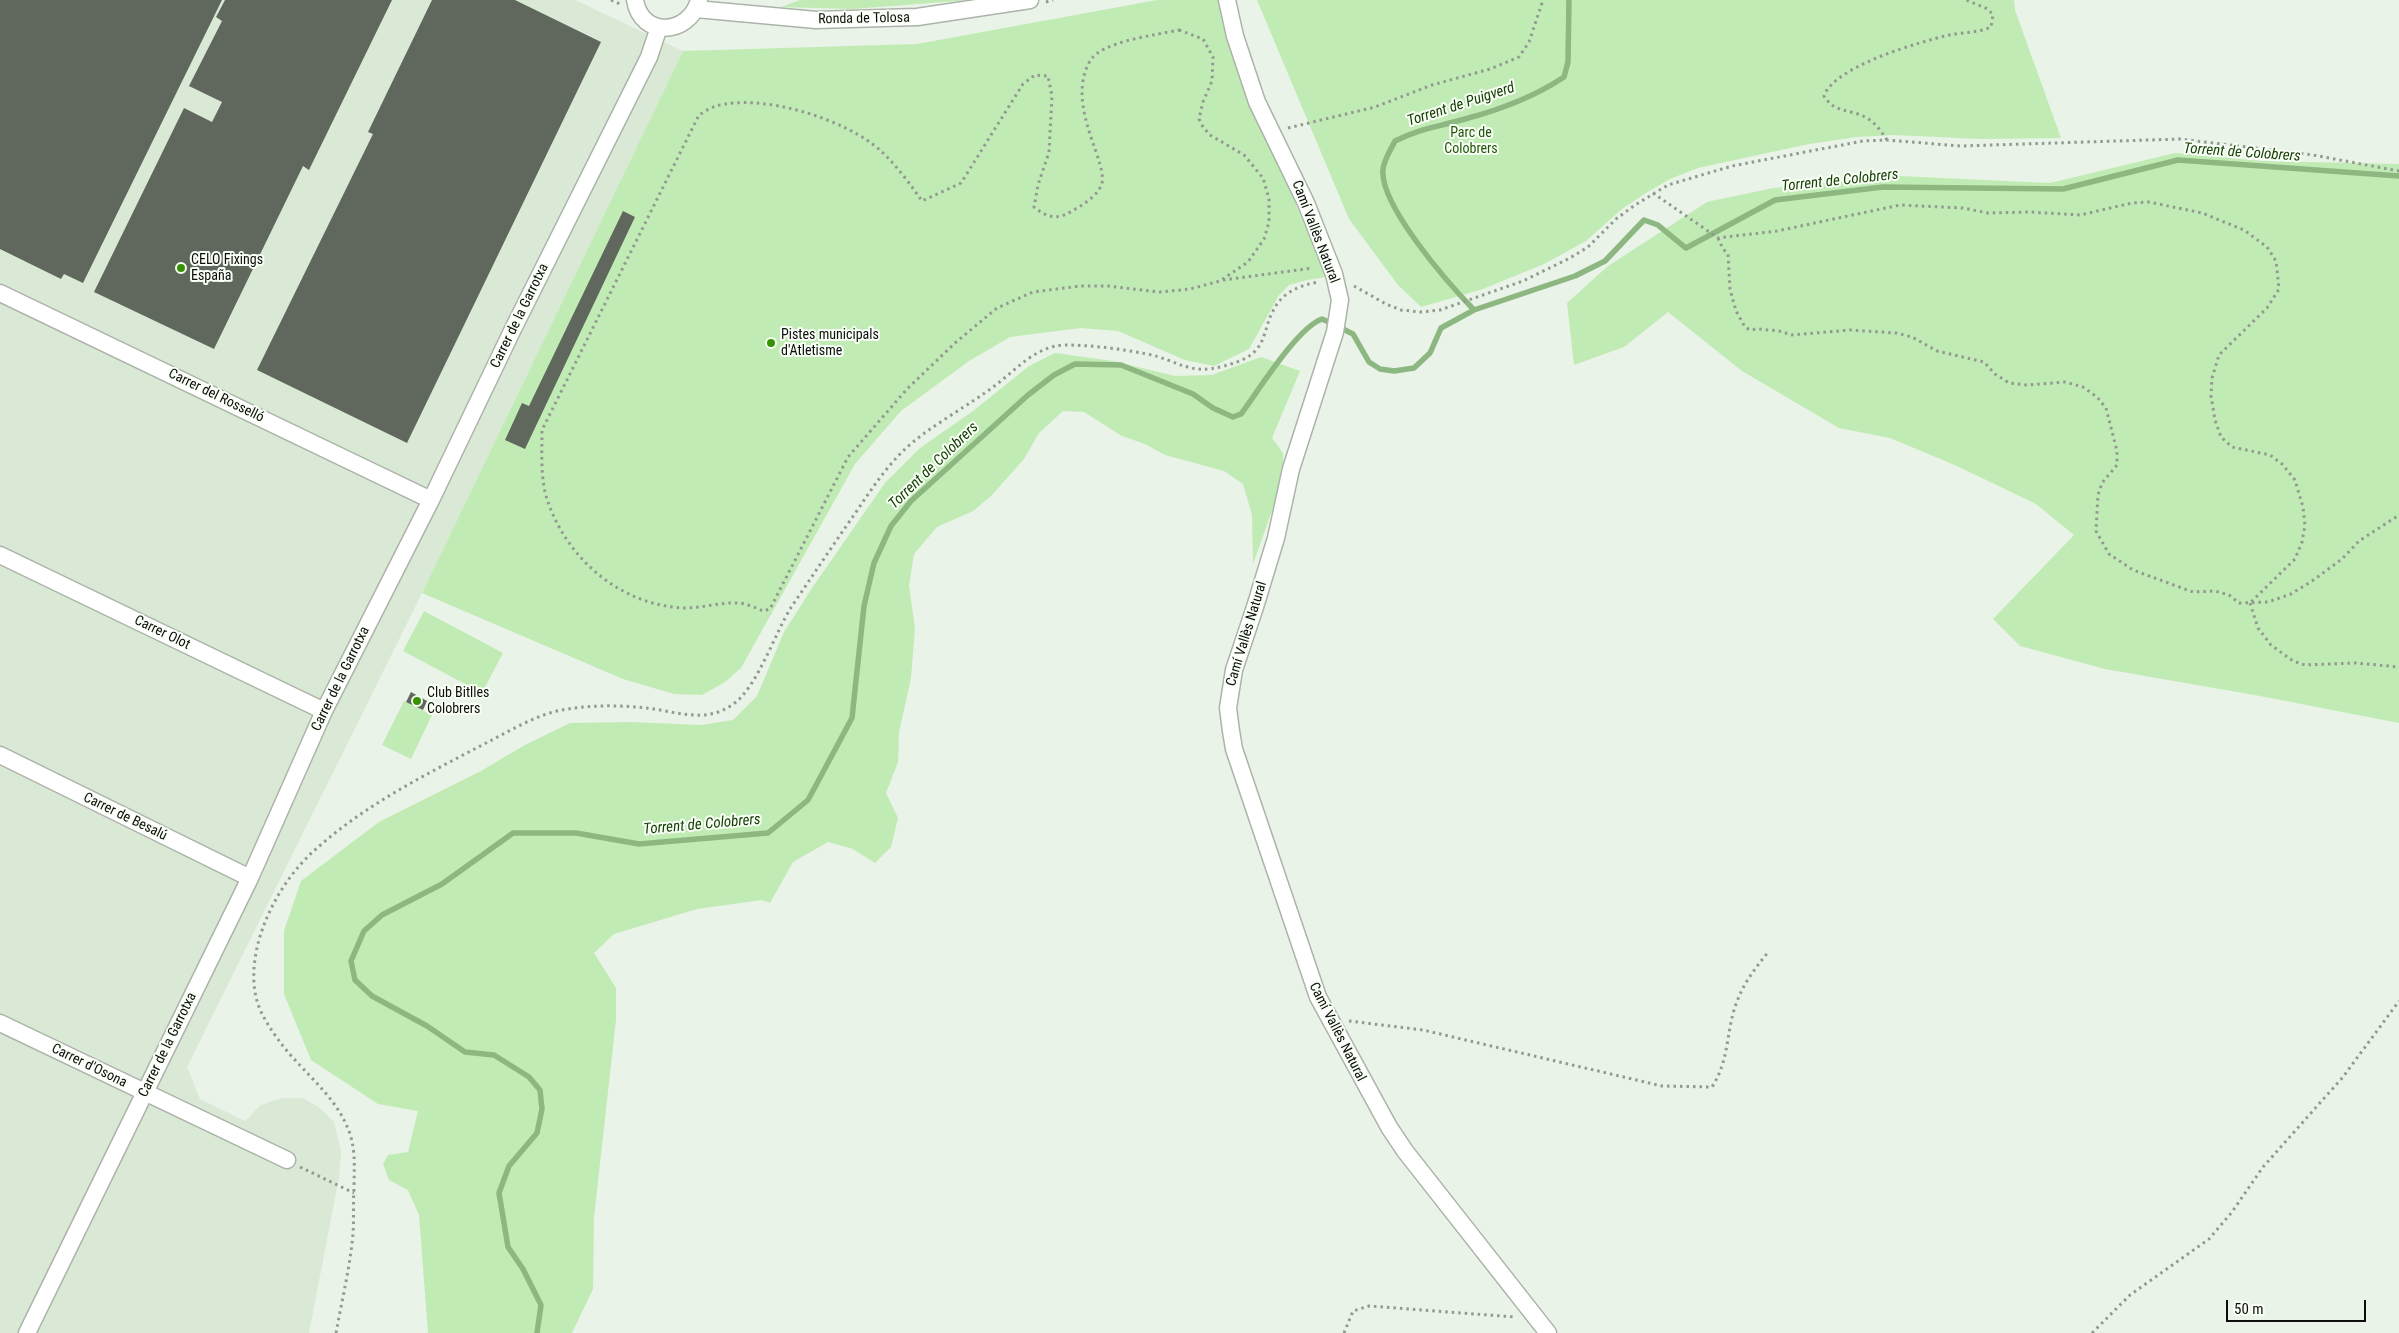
<!DOCTYPE html>
<meta charset="utf-8">
<style>
body{margin:0}
#map{position:relative;width:2399px;height:1333px;overflow:hidden;background:#e9f3e7;font-family:"Roboto Condensed",sans-serif}
canvas{display:block}
.scale{position:absolute;left:2226px;top:1300px;width:140px;height:22px;box-sizing:border-box;border:2px solid #0b0e0a;border-top:0;padding-left:6px;font-size:15px;line-height:18px;white-space:nowrap;color:#0b0e0a;-webkit-text-stroke:4px #f9fff7;paint-order:stroke}
</style>
<div id="map">
<canvas width="2399" height="1333"></canvas>
<div class="scale">50 m</div>
</div>
<script>
const ctx = document.querySelector('canvas').getContext('2d');
ctx.lineJoin = 'round';
function paint(path, color) { ctx.fillStyle = color; ctx.fill(path, 'evenodd'); }
function trace(path, color, width, dash) { ctx.strokeStyle = color; ctx.lineWidth = width; ctx.lineCap = dash ? 'butt' : 'round'; ctx.setLineDash(dash || []); ctx.stroke(path); }
function drawText(font, color, halo, rows, align = 'center') {
  ctx.font = font + ' "Roboto Condensed",sans-serif'; ctx.lineWidth = 4; ctx.setLineDash([]); ctx.textBaseline = 'middle'; ctx.strokeStyle = halo; ctx.fillStyle = color; for (const [text, x, y, turn = 0] of rows) {
    ctx.save(); ctx.translate(x, y); ctx.rotate((+turn || 0) * Math.PI / 180); ctx.textAlign = isNaN(turn) ? turn : align; if (halo) ctx.strokeText(text, 0, 0); ctx.fillText(text, 0, 0); ctx.restore();
  }
}
paint(new Path2D(`
 M0 0H575L683 51 422 593 187 1067 200 1099 245 1121 261 1105 281 1098H303L320 1108 334 1122 341 1151 339 1177 309 1333H0Z`), '#dae8d6');
paint(new Path2D(`
 M800 0H970L852 9 781 7Z
 M1157 0H1225L1238 65 1326 277 1307 280 1289 285 1279 295 1249 349 1214 366 1185 360 1118 331 1081 328 1010 337 969 361 901 411 855 464 741 668 725 682 702 695 674 694 623 679 422 593 683 51 917 44Z
 M1257 0H2014L2015 10 2061 138 1980 139 1894 135 1857 137 1809 144 1698 168 1670 179 1646 193 1622 209 1586 241 1544 264 1483 289 1421 307 1398 285 1349 219Z
 M2175 153 2263 161 2399 164V723L2260 696 2105 669 2020 646 1993 619 2074 535 2036 504 1957 466 1890 438 1839 428 1742 371 1668 312 1624 347 1574 365 1567 303 1608 266 1707 202 1773 188 1899 176 2050 183Z
 M1055 353 1113 361 1175 376 1212 375 1261 357 1300 371 1272 438 1283 453 1284 477 1253 564 1252 515 1243 484 1224 471 1165 455 1145 444 1122 436 1084 412 1063 411 1039 433 1024 459 991 496 973 511 937 527 914 554 909 586 915 628 911 678 899 732 898 762 886 793 898 818 891 847 875 863 853 849 828 842 793 862 770 903 762 900 697 909 614 934 594 953 616 988V1020L594 1217 593 1289 572 1333H428L419 1215 408 1190 389 1180 383 1164 388 1155 408 1152 418 1111 378 1104 311 1060 284 994V931L301 881 379 822 481 771 525 745 570 723 631 722 701 725 733 720 757 696 784 632 812 588 885 483 920 448 973 411 1029 366Z
 M424 611 503 653 482 693 403 651Z
 M404 701 432 715 411 759 382 745Z`), '#c1ebb4');
trace(new Path2D(`
 M1474 310C1449 284 1379 205 1383 169 1384 160 1391 149 1395 141 1421 128 1438 127 1465 119 1499 110 1534 97 1564 77L1568 62 1569 0
 M1343 329 1353 334 1369 362 1380 369 1394 371 1414 368 1430 353 1441 328 1474 310 1575 276 1605 261 1644 220 1658 225 1686 248 1775 200 1883 187 2063 189 2178 160 2399 176
 M537 1333 541 1305 523 1269 508 1247 499 1193 509 1166 537 1133 542 1109 540 1090 529 1077 494 1055 465 1052 427 1026 372 996 355 980 351 961 364 931 382 915 442 884 513 833H576L639 844 768 833 808 800 852 718 864 606 874 563 891 526 911 501 1028 395 1054 375 1075 364 1121 365 1193 394 1213 408 1233 417 1241 414C1259 390 1297 328 1322 319L1331 323`), '#8db780', 5.5);
paint(new Path2D(`
 M0 0H222L83 283 64 274 61 279 0 249Z
 M225 0H392L309 170 303 166 214 349 94 292 184 108 212 122 222 102 189 86 222 21 216 17Z
 M432 0H515L601 42 407 443 257 370 373 134 368 132Z
 M623 211 635 217 525 449 505 440 522 403 529 406Z
 M411 692 427 701 423 710 406 702Z`), '#60685d');
const street = new Path2D(`
 M635 0C641 38 689 36 699 0
 M1227 0 1235 36 1257 102 1306 203 1334 274 1340 300 1335 332 1291 469 1276 538 1255 607 1234 670 1228 708 1231 731 1234 749 1318 997 1389 1127 1405 1151 1548 1333
 M696 9 816 20 917 17 1030 0
 M0 293 431 500
 M0 555 324 711
 M0 755 250 878
 M0 1023 287 1160
 M27 1333 250 878 324 711 431 500 513 329 649 57 659 27`);
trace(street, '#acb4a9', 19);
trace(new Path2D(`
 M611 0 620 4
 M1046 2 1053 0
 M1179 30 1203 39 1213 57 1212 81 1203 102 1199 119 1203 127 1210 135 1244 155 1263 178 1269 199V222L1264 239 1248 262 1220 281 1190 289 1160 292 1108 286H1080L1033 292 997 308 955 343 907 389 848 457 770 609 763 611C756 608 746 603 738 603 720 602 703 608 685 608 622 606 568 560 548 502 540 480 542 453 542 430L699 115C704 112 710 108 716 106 762 93 846 119 881 151 897 166 910 184 922 201L961 183 1023 84 1035 75 1048 76 1052 96 1049 152 1038 185 1034 207C1048 218 1057 220 1072 211 1082 205 1095 198 1101 186 1111 165 1064 106 1090 61 1101 41 1157 35 1179 30Z
 M1288 128 1375 107 1432 85 1490 69 1519 57 1529 42 1543 0
 M1887 140C1881 131 1875 122 1865 117 1850 109 1834 113 1824 96 1834 66 1920 42 1949 35 1963 32 1978 33 1991 27L1993 15 1988 9 1966 0
 M1653 193 1718 238 1777 231 1900 205 1963 208 1988 213 2030 212 2080 215 2132 203 2149 202 2202 213 2244 230 2267 247 2276 261 2279 289 2267 308 2219 355 2212 378 2211 396 2215 420 2221 437 2232 447 2270 455 2282 464 2295 480 2303 507 2305 525 2302 542 2295 559 2250 603
 M1718 238 1723 249 1728 254 1730 289 1736 311 1745 327 1750 330 1758 329 1779 331 1792 335 1850 330 1896 333 1912 337 1937 351 1984 362 1995 374 2009 383 2027 385 2065 382 2083 387 2097 397 2106 408 2117 451V465L2102 483 2098 495 2096 531 2109 554 2133 570 2193 592 2215 591 2229 595 2239 603 2268 602 2291 594 2312 581 2342 559 2359 541 2399 515
 M1223 280 1313 268
 M1354 286 1386 304 1401 310 1420 312 1440 310 1523 281 1570 258 1588 247 1616 219 1635 205 1668 185 1732 166 1863 141 1887 140 1960 146 2180 139 2313 155 2399 171
 M2250 603 2258 628 2271 645 2293 661 2305 665 2356 663 2399 667
 M1349 1021 1423 1030 1662 1086 1712 1087C1731 1057 1725 1030 1738 999 1745 981 1757 966 1769 951
 M300 1167 354 1193
 M336 1333C342 1300 350 1267 353 1234 354 1219 353 1204 354 1189 354 1170 356 1153 350 1134 338 1098 306 1075 283 1046 271 1030 258 1012 255 992 247 942 279 881 316 849 366 804 427 774 486 743 512 730 538 713 568 709 593 705 620 705 646 708 675 711 705 724 732 705 757 689 775 632 792 606 813 575 833 545 854 515 869 493 883 471 902 452 927 427 969 406 997 384 1018 368 1036 346 1065 345 1092 345 1121 349 1147 354 1178 360 1189 376 1224 366 1235 363 1249 359 1257 349 1266 338 1266 323 1273 311 1282 292 1300 285 1319 282
 M1344 1333 1353 1311 1369 1306 1515 1317
 M2092 1333 2130 1295 2209 1239 2232 1212 2263 1167 2343 1077 2399 1001`), '#929990', 3, [2.5, 4]);
trace(street, '#fff', 16);
for (const [x, y, r, color] of [
 [181,268,5,"#379203"],
 [771,343,5,"#379203"],
 [417,701,5,"#379203"]
]) { const dot = new Path2D(); dot.arc(x, y, r, 0, 2 * Math.PI); ctx.fillStyle = color; ctx.fill(dot); trace(dot, '#f9fff7', 2); }
drawText('14px', '#0b0e0a', '#f9fff7', [
 ["Ronda de Tolosa",864,19,-1],
 ["Camí Vallès Natural",1315,232,69],
 ["Carrer de la Garrotxa",520,316,-64],
 ["Carrer del Rosselló",216,396,26],
 ["Carrer Olot",162,633,26],
 ["Camí Vallès Natural",1247,634,-73],
 ["Carrer de la Garrotxa",341,679,-64],
 ["Carrer de Besalú",125,817,26],
 ["Camí Vallès Natural",1337,1032,63],
 ["Carrer de la Garrotxa",168,1045,-64],
 ["Carrer d'Osona",89,1066,26]
]);
drawText('14px', '#205607', '#f9fff7', [
 ["Parc de",1471,133],
 ["Colobrers",1471,149]
]);
drawText('14px', '#0b0e0a', '#f9fff7', [
 ["CELO Fixings",191,260],
 ["España",191,276],
 ["Pistes municipals",781,335],
 ["d'Atletisme",781,351],
 ["Club Bitlles",427,693],
 ["Colobrers",427,709]
], 'left');
drawText('italic 15px', '#174006', '#f9fff7', [
 ["Torrent de Puigverd",1461,105,-18],
 ["Torrent de Colobrers",2242,153,4],
 ["Torrent de Colobrers",1840,181,-6],
 ["Torrent de Colobrers",934,466,-44],
 ["Torrent de Colobrers",702,825,-5]
]);
</script>
